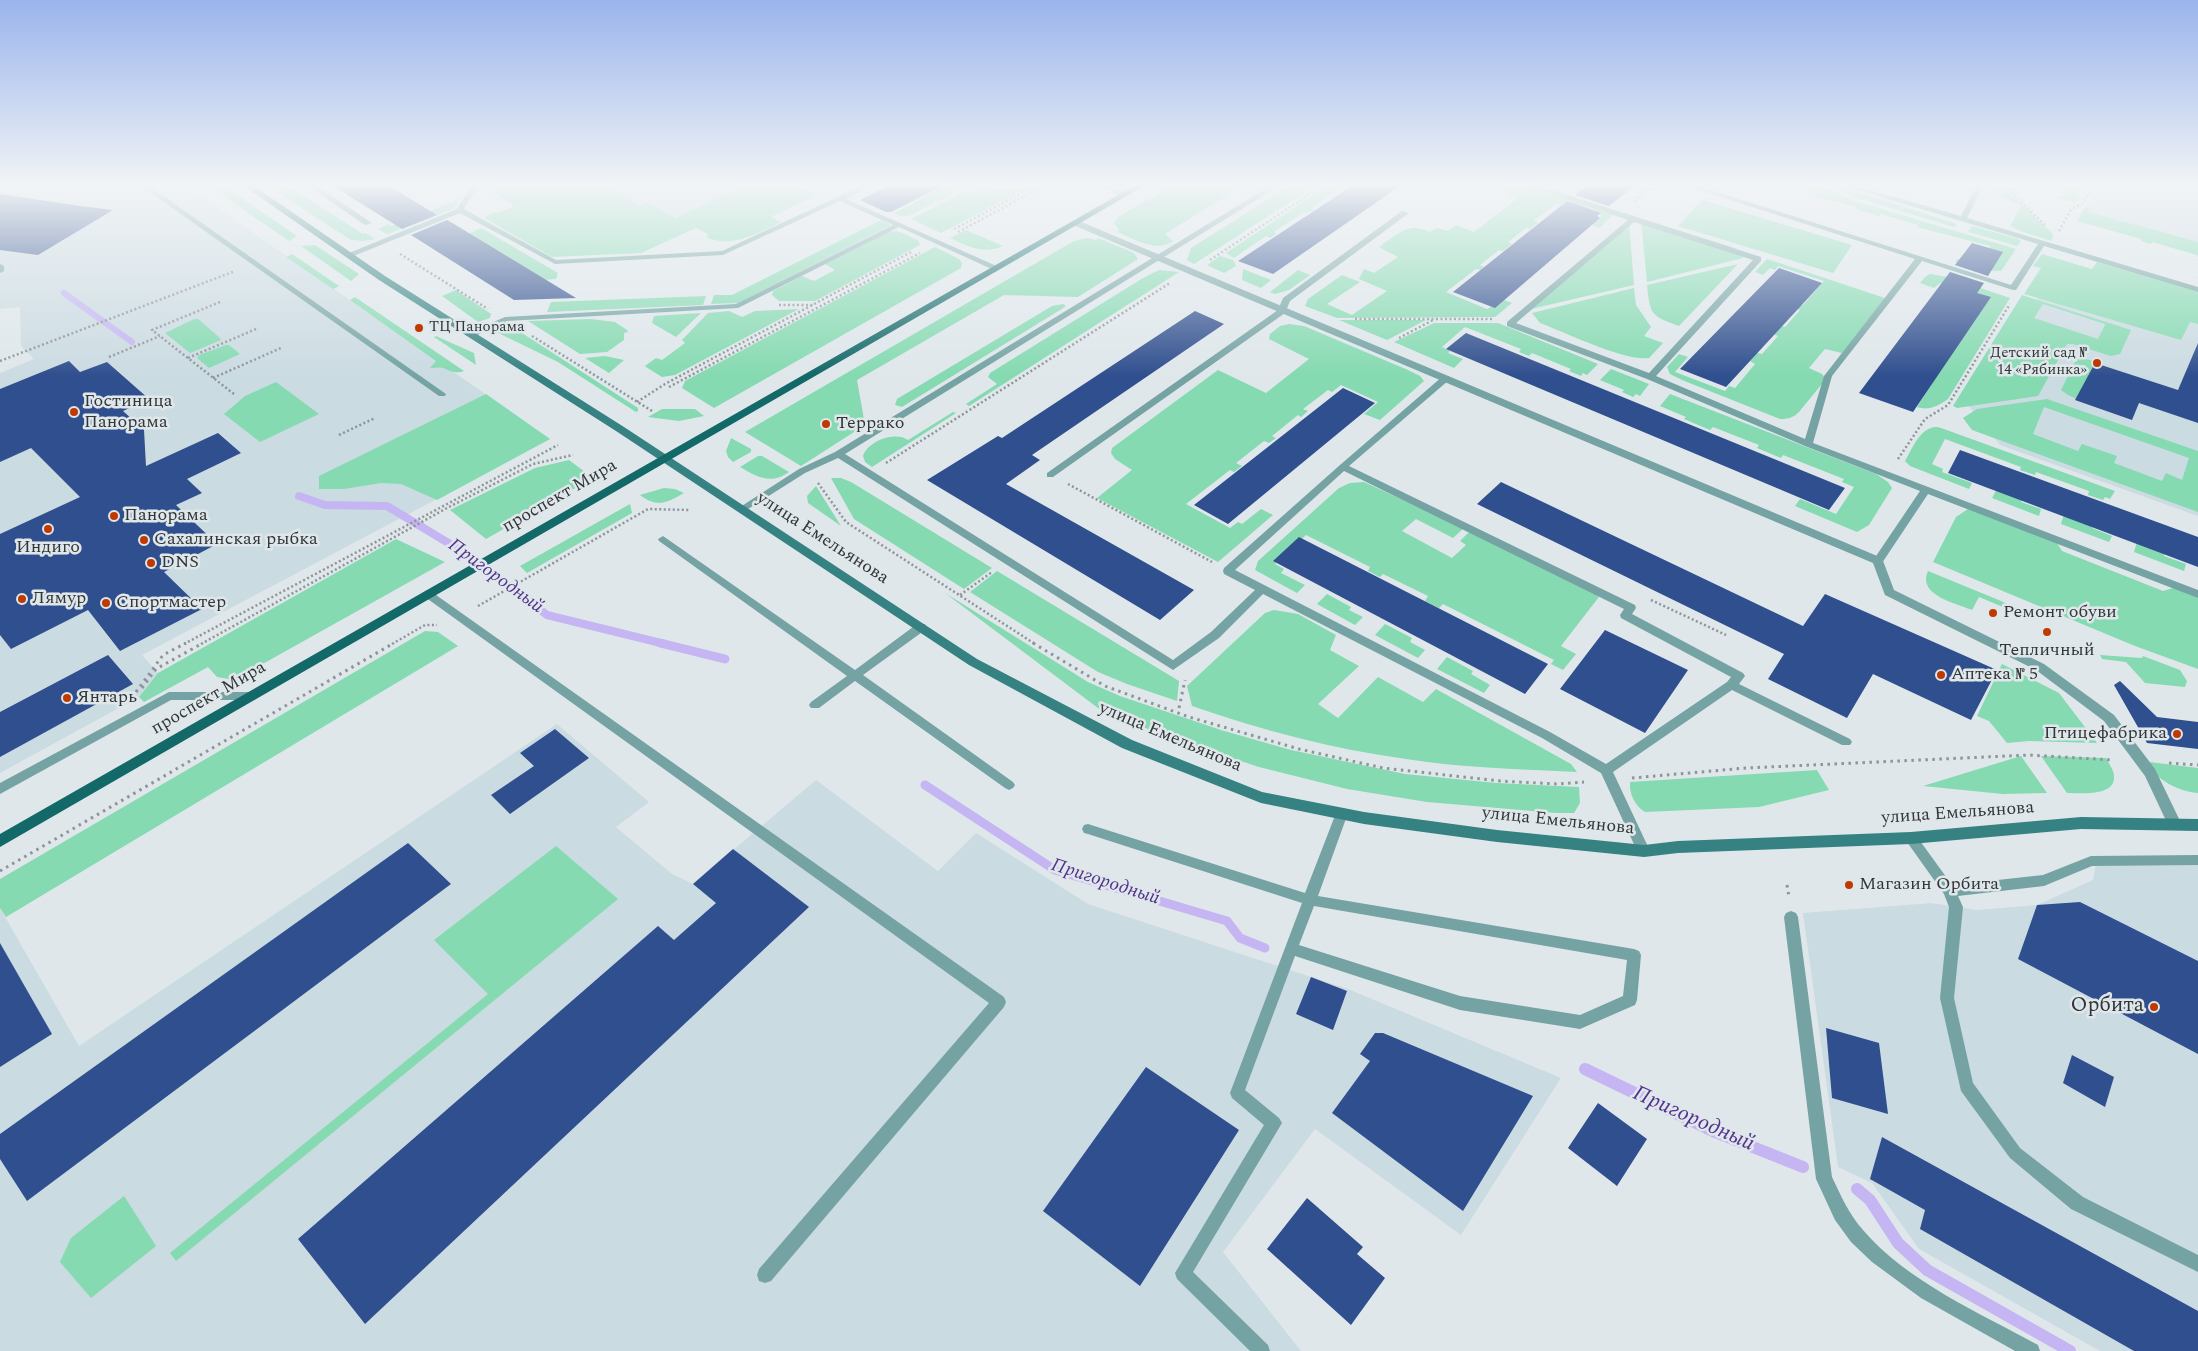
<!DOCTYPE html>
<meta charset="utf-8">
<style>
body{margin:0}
canvas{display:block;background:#dfe7eb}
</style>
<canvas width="2198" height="1351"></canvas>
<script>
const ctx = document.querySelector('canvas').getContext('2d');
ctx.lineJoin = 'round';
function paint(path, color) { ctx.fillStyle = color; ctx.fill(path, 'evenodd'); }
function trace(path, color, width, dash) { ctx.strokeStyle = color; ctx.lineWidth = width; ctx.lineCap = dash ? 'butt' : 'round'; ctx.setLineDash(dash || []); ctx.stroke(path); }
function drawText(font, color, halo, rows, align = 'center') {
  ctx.font = font + ' Spectral,serif'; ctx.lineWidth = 5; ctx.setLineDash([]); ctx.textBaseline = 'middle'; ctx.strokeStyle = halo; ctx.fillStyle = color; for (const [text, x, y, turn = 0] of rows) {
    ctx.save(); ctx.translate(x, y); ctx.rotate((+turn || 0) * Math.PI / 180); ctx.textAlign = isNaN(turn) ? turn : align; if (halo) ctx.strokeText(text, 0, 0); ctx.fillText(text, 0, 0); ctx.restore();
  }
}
paint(new Path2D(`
 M0 186H186L550 439 142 655 158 673 139 697 0 773V373L34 359 21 346 20 307 0 309Z
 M555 186H780L690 226Z
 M2101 186H2198V247L2083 215Z
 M2052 277 2198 321V516L2000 445 1968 405Z
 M557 724 649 802 616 827 672 874 693 884 816 780 938 871 976 833 1088 904 1348 989 1561 1078 1461 1235 1315 1129 1223 1252 1301 1351H0V908L79 1046Z
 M2097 858H2198V1351H2100L1919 1249 1872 1183 1838 1167 1803 913 1931 903 1977 910 2037 905 2093 880Z`), '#cbdbe2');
paint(new Path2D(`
 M209 186H224L297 236 289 241Z
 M268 186H288L363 234 366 233 375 239 363 241 351 240Z
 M488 186H605L640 206 647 203 676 218 744 186H752L760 190C779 182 800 186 818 194L771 217 781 222C759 233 730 249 706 237L709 235 696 228 641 253 552 257 486 219 485 217 493 212 496 213 515 206 491 191Z
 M946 186H966L909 216H900L894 213Z
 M1172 186H1242L1165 234 1173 241C1155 253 1135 239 1117 232L1119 230 1114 223 1118 217Z
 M1289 186H1315L1194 264 1187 260 1191 248Z
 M1327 186H1343L1311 208 1314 210 1308 213 1304 212 1274 232 1277 234 1270 238 1266 236 1234 258 1226 253Z
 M1490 186H1538L1613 215 1599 228 1592 225 1602 215 1564 202 1560 205 1556 204 1534 220 1538 223 1530 229 1526 228 1508 242 1512 244 1503 251 1499 250 1480 265 1484 267 1480 270 1476 269 1446 292 1487 309 1504 300 1512 303 1495 317 1337 318 1305 306 1308 299 1342 275 1360 282 1327 304 1352 315 1387 291 1359 279 1364 269 1374 273 1398 257 1379 247C1397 235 1407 221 1430 232L1437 228 1448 231 1456 225 1474 232 1518 198 1512 196 1508 198 1506 197 1509 194Z
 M1789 186H1821L1851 200 2016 249 2001 271 1982 270 1955 262 1957 259 1988 268 1990 246 1917 227 1918 225 1881 214 1879 216 1855 209 1856 207 1808 194 1810 193Z
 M1833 186 1858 192 1957 224 1954 227 1854 197Z
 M1994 186H2002C2018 202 2036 216 2053 234L2052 241 2023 232 2012 227 2011 225 2021 205 1992 193 1991 191Z
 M2068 186H2084L2076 203 2055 197H2061Z
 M1027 188 941 233 911 219 964 192Z
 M457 200V204L451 210 387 234 378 229 389 224 391 226Z
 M1702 200 1852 245 1833 273 1678 226Z
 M2085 207 2090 208 2088 212 2198 242V257L2197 255 2152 242 2151 244 2141 241V239L2077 221Z
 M881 220 891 225 738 303 711 304 714 295H732Z
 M1641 220 1649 221 1735 248 1741 253 1743 258 1647 282Z
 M1629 222 1634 285 1531 309Z
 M1972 226 2018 239 2021 241 2017 246 1969 232 1968 231Z
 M481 228 558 273 556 279 542 280 468 234Z
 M966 230 1003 246C984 255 967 246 950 238Z
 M897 231 918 240 920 245 815 301H779L772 295 773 291 802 276 814 281 835 270 825 264 888 232Z
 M1087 238 1096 240 1098 238 1134 253 1138 259 1078 297 1004 295 857 380 865 425 801 466 745 432 1074 241Z
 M315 245 359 274 351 281 301 246Z
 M935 247 959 259 962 263 961 268 714 408 682 388 685 381Z
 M292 254 339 286 333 289 286 257Z
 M2042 254 2092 269 2097 262 2198 292V324L2190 322 2181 340 2024 294 2041 268 2033 266Z
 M1220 256 1233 260 1236 266 1224 273 1207 265Z
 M1767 259 1885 298 1842 353 1825 349 1809 368 1822 374 1826 379 1799 412C1793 418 1788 419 1780 419L1682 380 1670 374 1667 367 1679 354 1688 357 1675 372 1725 391 1729 386 1735 388 1755 364 1750 361 1757 353 1762 354 1778 336 1773 334 1780 325 1785 327 1800 310 1795 308 1798 304 1803 305 1824 281 1778 266 1775 270 1770 268 1763 275 1755 272Z
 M1738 264 1679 326C1651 316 1650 315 1647 285Z
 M1243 269 1271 280 1261 288 1242 280Z
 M1159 270 1179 272 969 406 966 404 997 384 988 377 990 373 1143 278Z
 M1298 270 1310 275 1289 290 1275 294 1270 292Z
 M1930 274 1948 277 2010 298 1948 399C1938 406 1929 411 1917 407L1987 298 1940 283 1934 288 1920 283 1926 276Z
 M1634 288 1636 305 1651 327 1644 336 1663 343 1649 358C1625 362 1565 332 1540 323L1532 313Z
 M456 290 491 314 490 318 478 322 442 296Z
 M2022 295 2131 330 2120 354 2111 356 2073 344H2067L2038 396 1957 408 1953 406ZM2043 304 2105 324V325L2098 339 2034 318Z
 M706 296 703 305 547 312 551 302Z
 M355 297 464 371C456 374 450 371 443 368 439 367 434 368 430 368L436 361 350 300Z
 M1063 304 1065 305V307L902 407 895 405 897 399 1052 306Z
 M799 309 675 375 662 377 646 367 645 366 656 358 662 360 685 343 682 340 708 313 729 311 742 317 755 311Z
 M701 313 676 337 652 323 654 316Z
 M194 319H198L220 338 221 340 190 353 165 333Z
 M591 319 615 322 627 330 628 332 624 333V340L607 352 580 354 528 321Z
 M1339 320H1426L1387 340Z
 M1434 323H1498L1598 364 1587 375 1583 373 1581 376 1569 371 1571 369 1532 353 1529 356 1519 352 1521 349 1465 327 1442 347 1450 351 1448 353 1463 359 1454 368 1394 342Z
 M508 324 638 408V411L636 412 558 362 496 332 499 327Z
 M1289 324 1304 326 1408 370 1420 376 1424 381 1380 420 1364 414 1378 402 1341 385 1332 392 1328 390 1303 409 1308 411 1301 417 1298 415 1272 436 1276 438 1269 443 1264 441 1236 463 1242 466 1234 472 1230 470 1186 504 1230 528 1238 522 1242 524 1261 509 1273 515 1218 562 1097 498 1132 470 1115 459 1111 453 1112 448 1218 370 1266 393 1309 359 1269 339 1270 334 1280 326Z
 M436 336 474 353 476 365 434 337Z
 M226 345H229L240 354 209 368 197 358 199 355Z
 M605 356 624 360 609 373 585 358Z
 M2077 358 2096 361 2077 399 2068 395 2061 390Z
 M1611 369 1649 384 1640 396 1636 394 1633 397 1622 392 1624 390 1600 380Z
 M276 382 319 414 260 442 224 414 245 396Z
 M486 394 550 439 437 500 401 484 381 483 344 489H319V476Z
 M1670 394 1876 474 1888 482 1892 488 1869 525 1857 532 1795 506 1800 499 1836 514 1854 487 1842 482 1844 479 1783 455 1781 458 1757 448 1759 445 1713 427 1710 430 1684 419 1686 417 1660 406Z
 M2047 399 2198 451V512L1972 430 1963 418 1977 409ZM2044 407 2189 458 2182 480 2166 473 2162 481 2114 463 2117 456 2082 444 2078 451 2033 434Z
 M662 409H695L704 416 679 421 648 417Z
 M953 412 956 413 872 467 865 462 863 456C868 441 895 431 908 440Z
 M1937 427 1941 428 2115 491 2110 499 2105 497 2103 500 2088 495 2089 491 2036 472 2035 475 2020 470 2021 467 1945 439 1932 464 1943 469 1942 472 1972 483 1969 489 1910 466 1905 461C1912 449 1921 426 1937 427Z
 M731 438 751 449V452L733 462 728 457 726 451Z
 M758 456H762L789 472C771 485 757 477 740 467Z
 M569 460 593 478 486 539 450 510 535 468Z
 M831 478H841L851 482 992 568 964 589 854 519Z
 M1364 482 1464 528 1453 538 1416 519 1402 531 1452 558 1466 545 1460 541 1470 531 1602 593 1561 646 1576 654 1563 670 1551 664 1554 660 1443 604 1439 608 1425 601 1428 596 1383 574 1380 577 1368 571 1370 567 1306 535 1275 564 1284 569 1281 573 1305 585 1297 593 1255 570 1258 561 1339 488 1350 483Z
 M816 486 841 526 808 503 807 496Z
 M664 488 675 489 684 493C667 503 657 508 640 495Z
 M1997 489 2023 499 2021 502 2041 509 2039 516 1992 498Z
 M630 504 632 513 527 573 520 566Z
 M1968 509 2054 538 2062 551 2163 591 2180 586 2198 593V669L2135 646 1933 562 1956 517Z
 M2064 514 2092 525V528L2112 536 2109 542 2061 524Z
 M396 539 445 562 234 680 217 677 208 667 144 702 139 697 158 673Z
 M2137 542 2165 552 2164 556 2186 564 2184 571 2134 552Z
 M997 571 1179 681 1177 701 1127 684 1098 672 970 592Z
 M1928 571 2001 601 2009 605 2008 609 1979 597 1972 610C1955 603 1917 595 1928 571Z
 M945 593 1088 682 1120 696 1221 730 1291 750 1405 774 1496 783 1579 787 1580 803 1574 813H1556L1427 802 1347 789 1259 767 1162 735 1098 708Z
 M1327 594 1351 607 1349 610 1363 617 1355 625 1317 604Z
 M1274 610 1298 614 1336 635 1330 650 1359 666 1318 704 1338 718 1378 677 1423 702 1436 689 1571 764 1577 772C1520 769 1462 768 1406 759 1333 749 1261 730 1192 706L1187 686 1265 613Z
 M1385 624 1412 638 1410 642 1425 650 1418 658 1375 635Z
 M425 631 438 632 458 646 6 917 0 908V879Z
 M2100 655 2142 658 2143 656 2180 670 2187 681 2185 687 2145 683 2126 662 2102 659Z
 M1447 657 1473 671 1471 674 1490 685 1484 693 1437 669Z
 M2002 664 2059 693 2097 743 2029 741 2007 743 1989 721 1977 716Z
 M2021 756 2047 793 2003 794 1923 786Z
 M2041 756 2106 758C2109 764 2114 770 2114 776 2116 797 2080 793 2067 793Z
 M2141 761 2198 768V793C2174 791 2158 778 2141 761Z
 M1817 770 1829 790 1759 807 1645 812C1635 806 1629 794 1630 782Z
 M556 846 618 899 176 1261 170 1253 488 994 434 940Z
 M124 1196 156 1246 91 1298 60 1262 71 1238Z`), '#85dab1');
trace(new Path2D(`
 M64 293 132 342`), '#c5b5f3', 6);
trace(new Path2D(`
 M299 496 325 505 387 506 460 550 547 615 665 644`), '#c5b5f3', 8);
trace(new Path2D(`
 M660 643 725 659
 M925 785 1055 870 1227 921 1240 938 1265 948`), '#c5b5f3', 9);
trace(new Path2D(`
 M1585 1069 1715 1132 1803 1167
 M1857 1189 1870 1200 1898 1243 1927 1270 2070 1351`), '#c5b5f3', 12);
paint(new Path2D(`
 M333 186H389L437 215 402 229Z
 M888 186H942L891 212H886L860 200Z
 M1352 186H1400L1273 274 1238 261Z
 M1586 186H1634L1609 206 1575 195Z
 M0 194 80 206 113 210 38 255 0 250Z
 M1567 201 1601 213 1597 216 1600 218 1495 308 1453 292Z
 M447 220 454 224 576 298 514 300 411 235Z
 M1972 243 2003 252 1988 276 1955 265Z
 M1779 268 1822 283 1726 387 1680 369Z
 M1950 272 1984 283 1977 293 1991 297 1913 412 1859 393Z
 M1195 311 1224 324 1032 455 1040 460 1006 484 1194 590 1160 620 927 480 998 436 1002 438Z
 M1466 333 1845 488 1829 510 1446 349Z
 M2198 343V423L2139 403 2132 420 2075 400 2095 363 2178 390Z
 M69 361 80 372 107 362 149 399 123 411 144 430 146 466 218 433 241 453 187 479 202 493 176 505 217 544 164 572 202 609 120 651 88 610 11 649 0 635V534L80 497 31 448 0 462V389Z
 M1343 388 1375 403 1228 524 1194 505Z
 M1960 450 2198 537V567L1948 473Z
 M1501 482 1803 626 1825 594 1997 670 1971 720 1873 674 1847 718 1768 679 1784 654 1477 504Z
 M1299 537 1548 664 1525 694 1273 561Z
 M1605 630 1688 670 1645 733 1560 689Z
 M108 655 133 684 0 757V712Z
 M2120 681 2157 717 2198 722V749L2147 743 2114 685Z
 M555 729 589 758 510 814 491 795 534 766 520 753Z
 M408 843 451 884 27 1201 0 1159V1134Z
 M733 849 809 907 365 1324 298 1239 658 926 674 940 716 903 693 884Z
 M2080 902 2198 961V1054L2018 959 2037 905Z
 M0 943 52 1034 0 1067Z
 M1311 977 1347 991 1333 1030 1296 1014Z
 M1826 1028 1879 1043 1888 1114 1832 1098Z
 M1375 1033H1383L1533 1096 1463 1211 1332 1113 1370 1061 1360 1054Z
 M2072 1055 2114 1077 2105 1107 2063 1083Z
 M1146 1067 1239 1130 1140 1286 1043 1211Z
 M1598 1103 1647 1139 1617 1186 1568 1148Z
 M1882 1137 2198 1311V1351H2134L1920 1229 1925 1210 1870 1179Z
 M1307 1198 1363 1247 1357 1254 1385 1278 1351 1325 1267 1249Z`), '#304f8e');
trace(new Path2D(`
 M810 186 818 189
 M2005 186 2045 225
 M1634 201 1651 186
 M954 229 1035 186
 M2059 231 2071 210 2084 202 2093 186
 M958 232 1044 186
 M400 254 488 309
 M1210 260 1322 186
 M220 302 152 330 234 394
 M779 305H813
 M1355 319H1494
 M532 336 652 411
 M1399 338 1435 319
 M109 357 160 336
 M188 358 256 329
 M0 361 235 271
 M213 378 281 348
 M669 387 920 253
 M637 402 665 384 913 251
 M339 435 375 418
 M1898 459 1925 419 1948 405 2010 304
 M886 463 1170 283
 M818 483 846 522 1035 644
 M1068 484 1212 562
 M960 595 992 572
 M1651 600 1726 635
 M478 606 648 509 690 510
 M184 644 558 445
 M201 644 447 508 533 464 573 455
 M392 644 425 625H437`), '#8e9497', 2.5, [2, 2.5]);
trace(new Path2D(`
 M1033 643 1105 686 1189 717 1299 749 1383 768 1500 781 1557 784 1584 782
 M142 688 156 669 203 643
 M136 692 163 655 186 643
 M1179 708 1185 680
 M2169 763 2198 765
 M1632 778 1746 768 2029 755 2113 760
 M0 871 394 643
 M1787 885 1789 897`), '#8e9497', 3, [2.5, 4.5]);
paint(new Path2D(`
 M141 186H149L446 394 445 396H439Z
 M308 186H317L372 223 365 225Z
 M471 186H478L464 209 556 260 722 251 861 186H871L846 199 1001 268 994 270 899 227 738 308 507 321 471 338 467 335 468 333 505 317 736 304 893 225 840 201 723 255 555 264 460 213 351 257 344 255 457 209Z
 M1101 186H1111L1129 195 1122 197Z
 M1270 186H1279L845 454 1173 660 1211 632 1255 590 1224 574 1223 571 1224 568 1340 465 1443 376H1449V380L1349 466 1635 605 1636 608 1632 614 1743 673 1745 676 1739 684 1850 739 1852 742 1850 745H1842L1732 690 1613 772 1650 851 1649 855 1644 856 1639 855 1601 773 1542 738 1263 594 1219 638 1173 670 838 458 805 473 745 511H739L737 509 799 469 835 452ZM1344 471 1624 609 1620 615 1621 618 1731 677 1727 682 1606 764 1550 732 1235 570Z
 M1528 186H1540L1761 257V261L1656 376 1805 439 1824 376 1915 259 1686 186H1698L2011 285 2038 244 1844 186H1856L1961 216 1976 186H1983L1967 218 2198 287V292L2044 246 2016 290H2013L1922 261 1832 376 1813 443 2198 590V598L1928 494 1882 563H1874L1873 561 1874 559 1920 491 1805 446 1647 379 1507 326V322L1628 220ZM1634 222 1753 260 1649 373 1516 323Z
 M1402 211 1409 213 1290 301 1285 313 1053 477H1047V473L1278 310 1283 298Z
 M0 264 4 266V271L0 273Z
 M663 536 855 670 917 624H925L926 627 925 630 863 675 1013 782 1015 785 1013 788 1009 790 1005 788 855 681 819 708H811L809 705 811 702 847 676 659 541 658 539Z
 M429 590 1004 997 1006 1002 1004 1007 771 1281 765 1283 759 1281 757 1275 759 1269 989 1003 425 597 424 594 425 591Z
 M169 692H252L256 693 258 696 256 699 252 700H171L0 794V783Z
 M1342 808 1346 809 1348 813 1318 896 1634 949 1639 951 1641 955 1637 1000 1635 1005 1580 1029 1460 1010 1295 956 1245 1090 1279 1118 1282 1123 1193 1272 1268 1345 1270 1351H1250L1177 1279 1175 1273 1264 1125 1232 1098 1230 1093 1302 903 1088 834 1084 833 1082 829 1084 825 1088 824 1305 893 1336 813 1338 809ZM1314 906 1627 960 1623 996 1580 1015 1460 996 1299 945Z
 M1911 833 1915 834 1952 885 2043 875 2091 856 2198 855V865L2092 866 2044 886 1958 896 1963 907 1954 998 1973 1083 2020 1148 2083 1197 2198 1255V1272L2071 1209 2010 1158 1961 1091 1940 998 1949 907 1944 894 1907 842 1905 838 1907 834Z
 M1791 911 1796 913 1798 917 1832 1177C1841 1196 1849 1214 1863 1230 1906 1281 1980 1313 2038 1345L2040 1351H2015L1921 1298 1872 1262 1851 1242 1835 1220 1816 1179 1784 917 1786 913Z`), '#75a3a3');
paint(new Path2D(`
 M1073 221H1079L1882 558 1894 590 2044 664 2114 715 2155 769 2181 823 2179 827 2174 829 2169 827 2145 776 2104 721 2036 670 1885 595 1873 563 1073 225Z`), '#75a3a3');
paint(new Path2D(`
 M244 186H254L385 276 624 427 977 659 1132 740 1262 792 1364 812 1497 830 1644 845 1678 841 1911 832 2081 817 2198 819V831L2081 829 1911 844 1678 853 1644 857 1497 842 1364 824 1261 803 1122 748 969 665 616 431 379 280Z`), '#368282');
paint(new Path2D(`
 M1134 186H1144L0 847V834Z`), '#136868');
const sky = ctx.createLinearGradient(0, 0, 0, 376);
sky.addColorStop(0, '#9ab4ec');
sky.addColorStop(0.49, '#f1f4f6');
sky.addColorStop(1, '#f1f4f600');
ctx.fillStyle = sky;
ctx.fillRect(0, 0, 2198, 376);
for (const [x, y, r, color] of [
 [419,328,5,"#c03900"],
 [2097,363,5,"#c03900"],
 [74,412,5,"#c03900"],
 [826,424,5,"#c03900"],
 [114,516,5,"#c03900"],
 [48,529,5,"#c03900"],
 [144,540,5,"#c03900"],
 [151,563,5,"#c03900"],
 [22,599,5,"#c03900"],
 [106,603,5,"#c03900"],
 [1993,613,5,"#c03900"],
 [2047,632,5,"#c03900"],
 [1941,675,5,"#c03900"],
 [67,698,5,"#c03900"],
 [2177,734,5,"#c03900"],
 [1849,885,5,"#c03900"],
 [2154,1007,5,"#c03900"]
]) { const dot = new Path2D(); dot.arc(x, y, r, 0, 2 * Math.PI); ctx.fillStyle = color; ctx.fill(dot); trace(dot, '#dfe7eb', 2); }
drawText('15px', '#323637', '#dfe7eb', [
 ["ТЦ Панорама",429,328],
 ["Детский сад №",2087,354,"right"],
 ["14 «Рябинка»",2087,371,"right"]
], 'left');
drawText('18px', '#323637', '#dfe7eb', [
 ["Гостиница",84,402],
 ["Панорама",84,423],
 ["Террако",836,424],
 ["Панорама",124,516],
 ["Сахалинская рыбка",154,540],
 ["Индиго",48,548,"center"],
 ["DNS",161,563],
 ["Лямур",32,599],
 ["Спортмастер",116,603],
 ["Ремонт обуви",2003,613],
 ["Тепличный",2047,651,"center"],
 ["Аптека № 5",1951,675],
 ["Янтарь",77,698],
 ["Птицефабрика",2167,734,"right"],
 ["Магазин Орбита",1859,885]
], 'left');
drawText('18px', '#323637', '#dfe7eb', [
 ["проспект Мира",560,497,-30],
 ["улица Емельянова",822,539,33],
 ["проспект Мира",209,699,-30],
 ["улица Емельянова",1170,738,23],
 ["улица Емельянова",1958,814,-4],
 ["улица Емельянова",1558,822,6]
]);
drawText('italic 19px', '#53338c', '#dfe7eb', [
 ["Пригородный",495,577,36],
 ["Пригородный",1105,883,18]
]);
drawText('21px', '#323637', '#dfe7eb', [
 ["Орбита",2144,1007]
], 'right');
drawText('italic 22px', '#53338c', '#dfe7eb', [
 ["Пригородный",1693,1120,24]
]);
</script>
